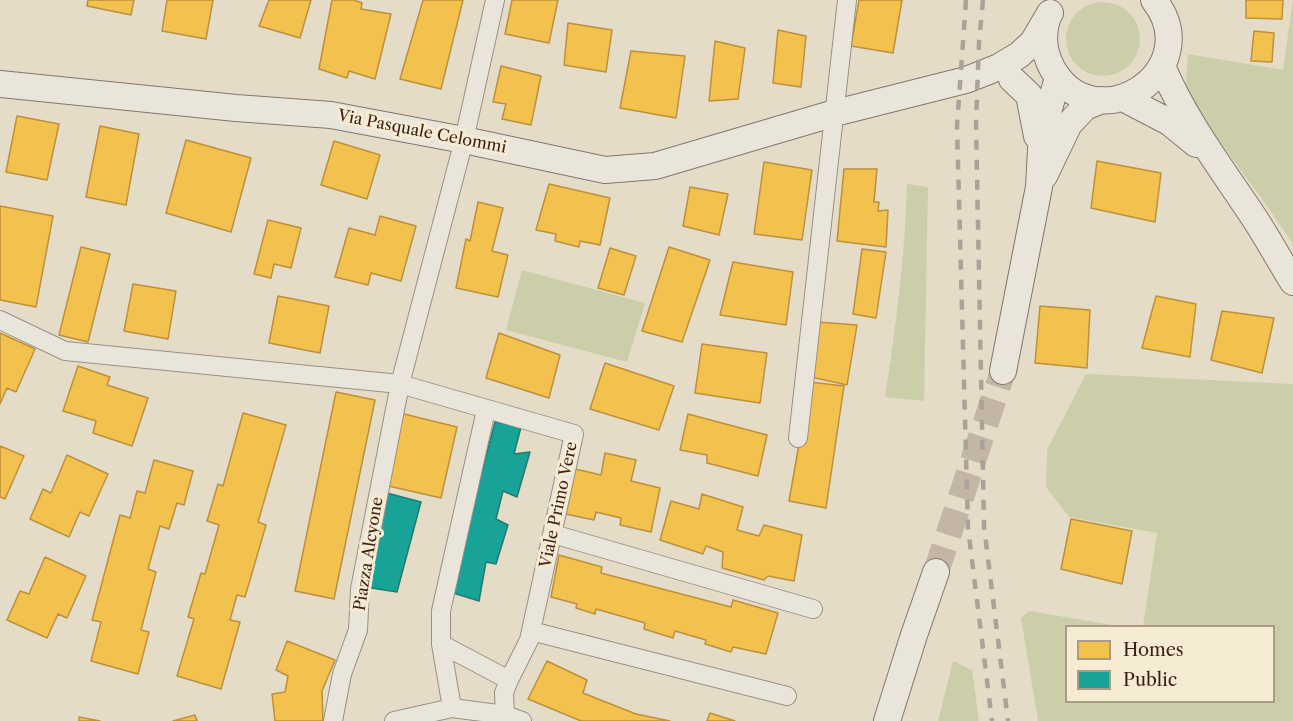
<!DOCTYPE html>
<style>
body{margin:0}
#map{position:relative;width:1293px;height:721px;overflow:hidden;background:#e5dcc8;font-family:"Libre Caslon Text",serif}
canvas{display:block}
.legend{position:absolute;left:1065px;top:625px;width:210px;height:78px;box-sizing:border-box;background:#f6ecd3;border:2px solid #ac9a86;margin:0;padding:8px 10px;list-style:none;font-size:18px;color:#3d1e13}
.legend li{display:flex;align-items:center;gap:12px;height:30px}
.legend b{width:30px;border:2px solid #ac9a86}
</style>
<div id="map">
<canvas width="1293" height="721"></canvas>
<ul class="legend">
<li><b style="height:16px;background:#f2c14e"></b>Homes</li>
<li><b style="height:16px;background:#17a398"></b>Public</li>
</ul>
</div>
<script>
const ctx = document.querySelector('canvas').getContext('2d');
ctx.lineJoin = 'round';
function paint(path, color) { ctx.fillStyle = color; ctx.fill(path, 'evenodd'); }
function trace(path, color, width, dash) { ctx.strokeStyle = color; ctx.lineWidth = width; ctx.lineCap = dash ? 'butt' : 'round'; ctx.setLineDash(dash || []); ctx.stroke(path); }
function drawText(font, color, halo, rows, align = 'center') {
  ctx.font = font + ' "Libre Caslon Text",serif'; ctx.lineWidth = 6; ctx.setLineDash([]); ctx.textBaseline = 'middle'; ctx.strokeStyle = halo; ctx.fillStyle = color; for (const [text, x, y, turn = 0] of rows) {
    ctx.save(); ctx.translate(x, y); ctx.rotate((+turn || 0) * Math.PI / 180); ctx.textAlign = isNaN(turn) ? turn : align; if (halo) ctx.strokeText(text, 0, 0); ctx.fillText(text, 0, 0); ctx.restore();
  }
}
paint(new Path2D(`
 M1293 0V244L1262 199 1185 95 1188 54 1283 70Z
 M1066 39a37 37 0 1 1 74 0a37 37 0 1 1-74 0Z
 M907 184 928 187 924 401 885 397C896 326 905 256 907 184Z
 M522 270 645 303 627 362 506 330Z
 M1086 374 1293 384V721H1038L1021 618 1029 611 1118 626H1066V702H1274V626H1143L1157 533 1069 517 1046 487 1047 450Z
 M953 661 972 670 979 721H938Z`), '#ccceaa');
const homes = new Path2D(`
 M88 0H134L131 15 87 6Z
 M167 0H213L206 39 162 31Z
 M269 0H311L300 38 259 26Z
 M332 0H354L362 3 361 9 391 14 375 79 349 71 347 78 319 69Z
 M423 0H463L441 89 400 79Z
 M512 0H558L549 43 505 34Z
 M859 0H902L893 53 851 46Z
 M1246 0H1283L1282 19 1246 18Z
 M568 23 612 30 606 72 564 65Z
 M778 30 806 36 801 87 773 83Z
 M1254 31 1274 33 1272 62 1251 61Z
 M715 41 745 48 738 99 709 101Z
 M631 51 685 56 676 118 620 108Z
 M501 66 541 76 531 125 502 119 506 104 493 102Z
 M17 116 59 124 47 180 6 172Z
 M100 126 139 134 126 205 86 197Z
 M186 140 251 158 231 232 166 213Z
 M334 141 380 155 367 199 321 185Z
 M1097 161 1161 173 1155 222 1091 208Z
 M764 162 812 170 802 240 754 234Z
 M844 169H877L874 202H879L878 211 888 210 886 247 837 241Z
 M549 184 610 198 600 245 580 241 579 247 555 241 556 234 536 230Z
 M690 187 728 194 719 235 683 226Z
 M478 202 503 208 492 251 508 255 498 297 456 288 466 239 470 241Z
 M0 206 53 216 36 307 0 300Z
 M380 216 416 226 401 281 371 273 368 285 335 277 349 228 375 235Z
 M268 220 301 228 291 268 274 264 271 278 254 274Z
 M81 247 110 254 88 342 59 335Z
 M669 247 710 260 682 342 642 331Z
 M610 248 636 256 624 295 598 288Z
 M862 249 886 252 876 318 853 314Z
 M733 262 793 272 786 325 720 315Z
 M133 284 176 291 168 339 124 331Z
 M278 296 329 306 320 353 269 343Z
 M1156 296 1196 304 1190 357 1142 348Z
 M1040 306 1090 310 1087 368 1035 363Z
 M1222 311 1274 318 1262 373 1211 360Z
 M818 322 857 325 847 385 811 377Z
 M0 333 35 349 16 392 7 388 0 404Z
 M499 333 560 355 549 398 486 378Z
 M702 344 767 353 760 403 695 393Z
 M605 363 674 386 659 430 590 409Z
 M78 366 110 377 107 385 148 398 132 446 93 433 96 421 63 411Z
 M810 382 844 386 826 508 789 501Z
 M336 392 375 400 334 599 295 591Z
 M243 413 286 425 258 522 266 525 245 597 237 595 230 620 240 622 221 689 177 676 194 619 188 617 201 573 205 574 219 525 207 521 218 484 223 486Z
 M400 413 457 427 441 498 384 485Z
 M688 414 767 435 758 476 707 463V455L680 450Z
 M0 446 24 456 5 499 0 497Z
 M605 453 636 460 631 481 660 488 651 532 620 525 621 518 596 512 594 520 561 513 571 468 601 475Z
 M67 455 108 474 89 516 80 512 69 537 30 519 43 489 51 493Z
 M154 460 193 471 184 505 177 503 169 529 160 526 148 569 156 572 141 630 149 632 138 674 91 661 101 622 92 620 120 515 130 518 137 491 145 493Z
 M702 494 743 507 737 530 759 536 764 525 802 535 794 581 768 576 764 580 722 568 723 552 706 546 703 554 660 540 671 501 699 509Z
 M1071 519 1132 531 1122 584 1061 569Z
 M559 555 602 567 601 573 731 607 733 600 778 613 766 654 733 647 731 652 705 644 706 640 675 631 673 638 644 629 645 623 596 609 595 614 576 608 577 604 551 597Z
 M45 557 86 576 67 618 58 614 47 638 7 620 20 591 29 594Z
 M287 641 335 660 322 691 323 721H275L272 694 285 692 288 676 276 670Z
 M547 661 587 680 583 693 636 714 670 721H581L528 699Z
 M710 713 735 721H707Z
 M195 715 197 721H173Z
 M79 717 100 721H79Z`);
paint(homes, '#f2c14e');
trace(homes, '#bc903c', 1.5);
const public = new Path2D(`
 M495 422 521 427 514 454 530 452 517 497 503 491 496 519 508 525 496 564 486 562 479 601 450 592Z
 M383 492 421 502 397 592 365 587Z`);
paint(public, '#17a398');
trace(public, '#227b70', 1.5);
trace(new Path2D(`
 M936 572 1003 371`), '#c3b6a4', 26, [26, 13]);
const street = new Path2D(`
 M0 320 65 351 400 384 574 434 529 640 509 680
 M798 438 847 0
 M553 534 813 609
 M531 631 787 696
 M441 644V611L486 410
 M452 708 441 644 509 680 504 693 505 715
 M333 721 342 674 358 630 360 589 400 384 464 140 495 0
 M394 721 452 708 505 715 522 721`);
const secondary = new Path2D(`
 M1047 19C1042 35 1044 53 1052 68 1095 145 1209 70 1154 0
 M1162 66C1185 121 1222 169 1255 219 1268 239 1280 261 1293 282
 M1012 79 1029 95 1037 136
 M0 84 236 108 331 115 464 140 605 170 655 166 835 113 966 80 999 67 1019 55 1033 42 1050 13
 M1123 98 1169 122 1196 144
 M1044 176 1069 124 1085 107 1102 100
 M1003 371 1039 187 1042 132 1058 78
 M887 721 914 635 936 572`);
trace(street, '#999084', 20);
trace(secondary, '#81776c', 28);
trace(street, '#eae5db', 18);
trace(secondary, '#eae5db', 26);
trace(new Path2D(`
 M966 0 957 126 968 528 992 721
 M983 0 979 43 976 123 984 526 1008 721`), '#aaa39a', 4.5, [10, 10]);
drawText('16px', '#3d1e13', '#f6ecd3', [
 ["Via Pasquale Celommi",422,132,11],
 ["Viale Primo Vere",559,505,-78],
 ["Piazza Alcyone",369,554,-81]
]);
</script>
